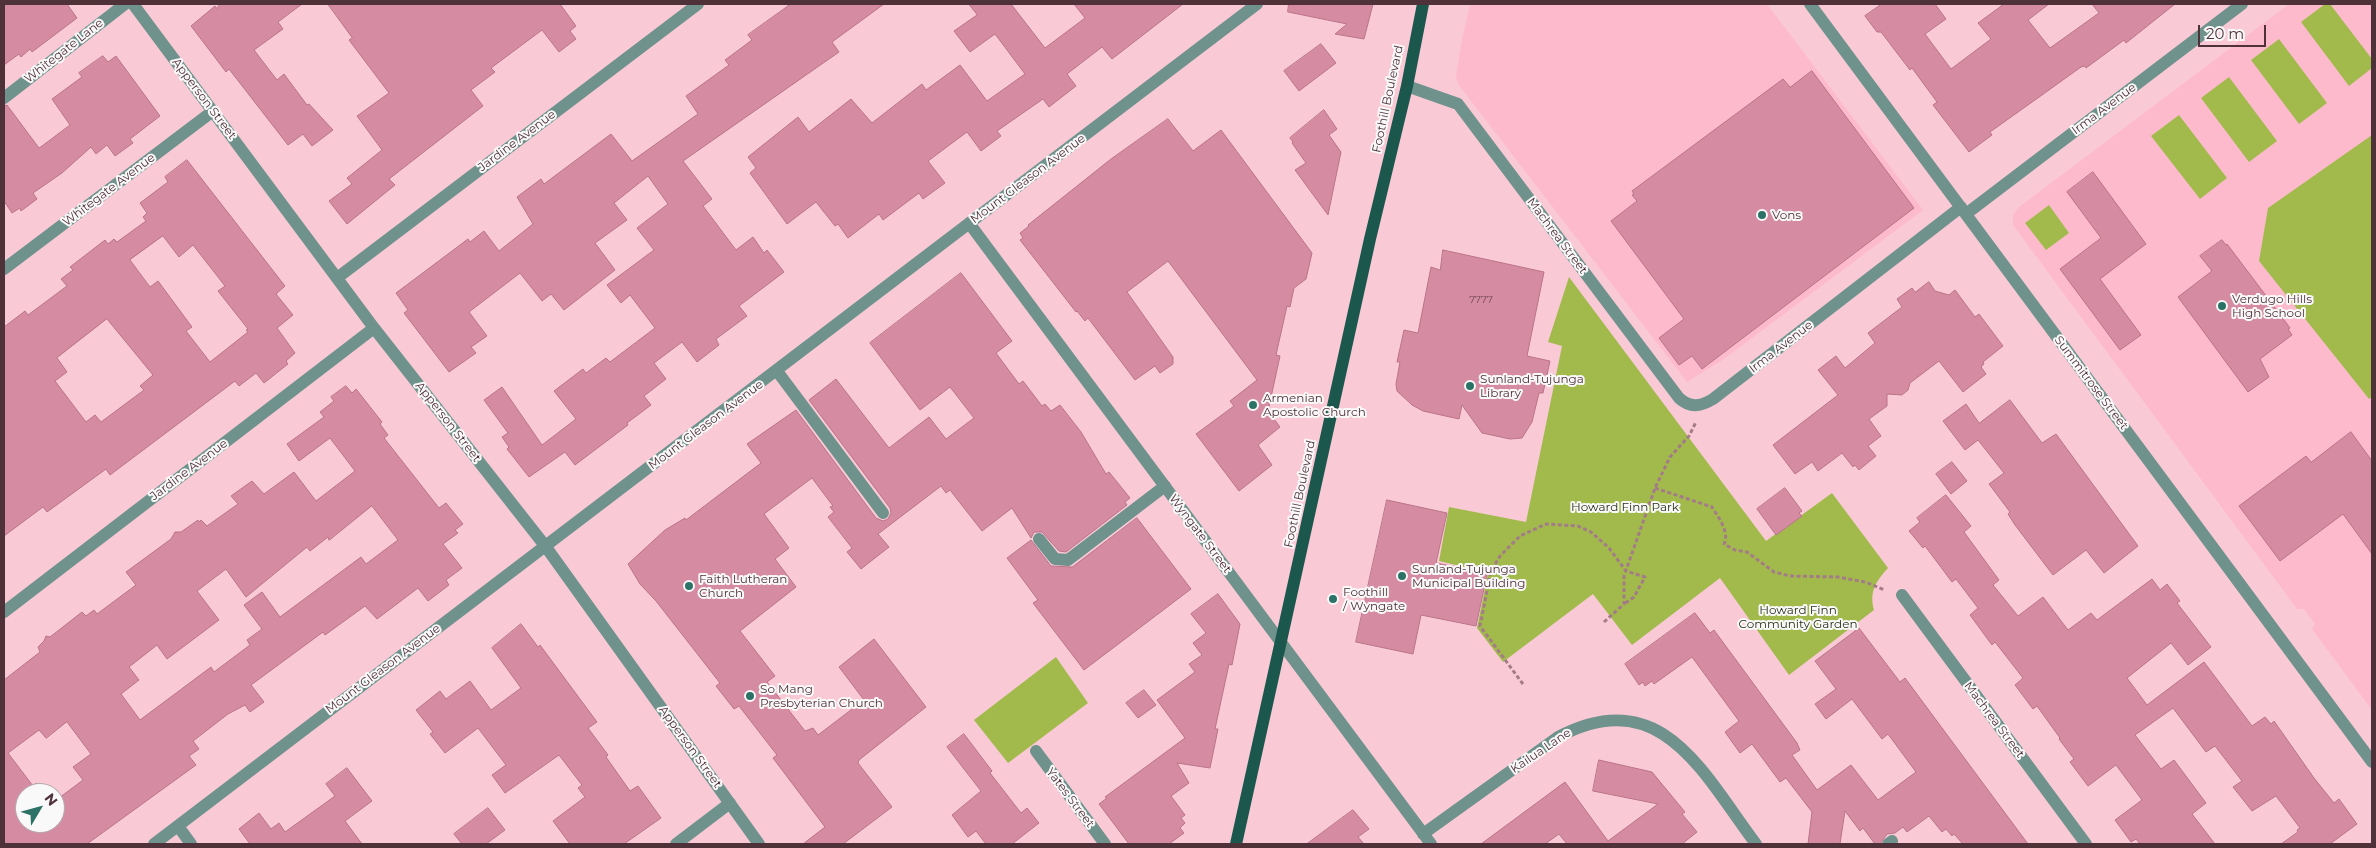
<!DOCTYPE html>
<style>
body{margin:0}
#map{position:relative;width:2376px;height:848px;overflow:hidden;background:#f9cad6;font-family:Montserrat,sans-serif}
canvas{display:block}
.frame{position:absolute;inset:0;border:5px solid #4f313a;pointer-events:none}
.north{position:absolute;left:15px;top:783px;width:50px;height:50px;box-sizing:border-box;background:#f9f9f9;border:1px solid #b5a9ad;border-radius:50%;rotate:53deg;font-size:14px;font-weight:700;line-height:20px;text-align:center;color:#4f313a}
.north::after{content:'';display:block;margin:auto;width:18px;height:22px;background:#2d7266;clip-path:polygon(50% 0,100% 100%,50% 72%,0 100%)}
.scale{position:absolute;left:2198px;top:25px;width:68px;height:22px;box-sizing:border-box;border:2px solid #4f313a;border-top:0;padding-left:6px;font-size:15px;line-height:18px;white-space:nowrap;color:#4f313a;-webkit-text-stroke:4px #f9f9f9;paint-order:stroke}
</style>
<div id="map">
<canvas width="2376" height="848"></canvas>
<div class="frame"></div>
<div class="north">N</div>
<div class="scale">20 m</div>
</div>
<script>
const ctx = document.querySelector('canvas').getContext('2d');
ctx.lineJoin = 'round';
function paint(path, color) { ctx.fillStyle = color; ctx.fill(path, 'evenodd'); }
function trace(path, color, width, dash) { ctx.strokeStyle = color; ctx.lineWidth = width; ctx.lineCap = dash ? 'butt' : 'round'; ctx.setLineDash(dash || []); ctx.stroke(path); }
function drawText(font, color, halo, rows, align = 'center') {
  ctx.font = font + ' Montserrat,sans-serif'; ctx.lineWidth = 4; ctx.setLineDash([]); ctx.textBaseline = 'middle'; ctx.strokeStyle = halo; ctx.fillStyle = color; for (const [text, x, y, turn = 0] of rows) {
    ctx.save(); ctx.translate(x, y); ctx.rotate((+turn || 0) * Math.PI / 180); ctx.textAlign = isNaN(turn) ? turn : align; if (halo) ctx.strokeText(text, 0, 0); ctx.fillText(text, 0, 0); ctx.restore();
  }
}
paint(new Path2D(`
 M1470 4H1767L1923 210 1724 359 1687 382 1458 84 1456 77 1461 45Z
 M2289 4H2372V710L2312 629 2315 624 2304 609H2297L2013 225V215L2019 207Z`), '#febacd');
paint(new Path2D(`
 M2325 4H2330L2372 59V68L2349 86 2301 22Z
 M2279 39 2327 103 2299 124 2251 60Z
 M2229 77 2277 141 2249 162 2201 98Z
 M2179 115 2227 178 2200 199 2151 136Z
 M2372 135V397L2369 399 2259 261 2268 208Z
 M2049 205 2069 233 2046 250 2025 223Z
 M1569 277 1766 541 1832 493 1888 568C1876 581 1869 592 1874 610L1789 675 1720 578 1632 645 1593 594 1503 662 1477 628 1488 573 1439 561 1449 507 1526 522 1562 346 1548 342Z
 M1056 657 1088 703 1008 763 974 720Z`), '#a2ba4c');
const building = new Path2D(`
 M4 4H67L77 18 32 52 30 49 21 57 19 54 4 65Z
 M221 4H302L278 22 283 29 254 50 277 80 284 74 307 105 309 104 333 130 312 146 303 134 288 145 229 69 226 72 191 26 215 6 216 8Z
 M328 4H560L576 26 570 31 576 39 559 52 542 30 491 68 495 72 471 90 483 106 389 179 395 185 347 224 329 201 352 184 347 178 382 150 357 116 389 93 349 40 352 38Z
 M791 4H884L832 42 839 52 683 161 712 199 703 206 736 250 753 237 764 253 767 250 784 272 739 306 747 316 716 339 719 345 697 362 682 342 654 363 666 379 644 396 651 405 627 423 628 425 575 465 565 452 529 477 507 449 509 447 502 437 508 433 484 400 502 387 542 445 576 419 554 391 583 369 586 373 606 358 610 362 655 328 630 295 621 303 607 285 654 250 637 228 668 204 648 176 614 203 627 220 595 243 615 270 564 310 551 294 542 301 520 273 469 312 487 336 471 347 476 353 449 372 404 313 408 310 396 293 468 239 470 242 484 231 499 251 533 224 517 197 541 179 544 184 611 134 632 161 698 114 686 96 729 65 725 60 752 40 748 35Z
 M969 4H1011L1045 48 1085 18 1074 4H1183L1112 59 1102 47 1067 74 1076 86 1049 107 1043 99 997 131 1001 136 981 151 967 132 928 161 945 183 923 199 919 193 883 220 879 214 848 238 838 224 835 226 816 202 787 224 750 173 756 168 748 157 798 117 809 132 851 99 872 123 922 84 926 90 960 65 987 101 1025 74 995 34 970 52 954 31 977 15Z
 M1289 4H1373L1364 39 1335 34 1347 24 1288 12Z
 M1882 4H1935L1946 19 1925 34 1951 69 1991 39 1978 23 2004 4H2049L2028 20 2050 48 2099 13 2092 4H2175L2126 43 2124 40 2086 68 2085 66 2081 67 2042 95 1990 132 1992 135 1969 152 1933 105 1937 102 1912 68 1910 70 1881 32H1877L1865 16Z
 M1321 44 1336 63 1299 91 1284 71Z
 M103 56 108 62 116 56 160 116 130 139 133 143 115 156 107 145 96 154 91 147 62 173 33 193 37 199 21 211 20 208 12 213 4 201V106L7 105 39 148 42 146 70 125 52 99 82 77 79 73Z
 M1812 71 1914 208 1702 369 1692 356 1679 365 1659 338 1684 319 1611 221 1637 201 1632 195 1634 194 1632 191 1783 79 1790 87Z
 M1324 110 1337 129 1329 135 1341 152 1328 215 1295 170 1306 163 1292 143 1293 142 1290 138Z
 M1168 119 1193 151 1221 130 1312 253 1306 279 1294 288 1290 307 1287 306 1276 355 1280 356 1268 411 1280 427 1258 445 1272 465 1239 491 1196 434 1234 406 1230 401 1257 380 1168 261 1127 292 1173 357V364L1160 373 1155 366 1135 380 1088 318 1085 321 1077 311 1076 312 1020 240 1023 238 1020 233 1029 226 1028 225 1111 159Z
 M187 160 285 286 276 294 293 315 277 328 295 353 286 361 288 364 264 383 256 373 239 386 235 381 110 475 106 469 47 512 43 507 4 536V327L25 311 28 315 67 286 61 279 73 270 70 267 105 240 108 244 114 239 117 242 146 221 143 217 147 213 140 203 168 182 165 177ZM163 236 179 257 193 245 225 286 218 291 248 329 246 330 248 332 210 362 186 331 192 327 158 281 150 287 130 260ZM107 319 153 375 140 386 144 390 101 422 95 415 86 422 55 381 67 372 57 358Z
 M2093 172 2146 244 2100 279 2141 335 2120 350 2060 269 2101 238 2067 192Z
 M2222 240 2226 245 2227 244 2267 297 2290 328 2288 329 2292 335 2260 359 2269 377 2248 392 2178 297 2212 271 2200 256Z
 M1443 250 1544 272 1527 356 1550 361 1543 393H1539L1532 422 1522 438 1510 439 1482 433 1462 405 1459 419 1423 411 1412 405 1397 391 1396 384 1400 362H1397L1404 330 1418 333 1431 267 1440 270Z
 M961 273 1012 341 996 353 1019 384 1023 381 1042 406 1045 404 1051 411 1060 405 1081 432 1106 474 1109 472 1130 498 1125 502 1127 505 1066 552 1059 551 1042 532H1034L1031 538 1012 508 982 531 950 490 946 493 941 486 878 534 889 547 861 569 847 552 852 548 828 517 834 512 830 507 833 506 812 478 764 514 789 548 775 559 796 587 740 631 775 676 767 682 805 731 813 728 818 735 864 700 839 667 874 639 926 707 859 760 858 763 892 807 843 844H803L825 827 773 758 777 755 739 706 734 709 716 686 720 683 656 601 640 584 628 564 665 530 685 518 686 520 761 463 747 444 796 410 876 518 883 521 888 519 891 513 890 508 809 400 836 379 889 448 929 417 946 439 974 418 950 387 920 410 870 343Z
 M1929 282 1935 291 1949 295 1955 290 1975 317 1979 314 2003 346 1983 362 1984 364 1981 367 1986 374 1963 392 1939 361 1910 383 1908 390 1902 395 1887 394V406L1869 419 1881 436 1868 446 1876 456 1859 470 1855 465 1853 467 1842 453 1818 471 1812 462 1795 474 1773 445 1838 395 1818 370 1836 356 1845 368 1875 343 1868 333 1902 307 1897 299 1912 288 1915 292Z
 M346 386 352 393 356 389 382 422 380 424 388 435 384 438 439 508 446 503 463 524 455 530 458 533 443 544 462 568 446 580 449 585 428 601 418 588 377 619 365 606 325 635 323 632 251 685 264 702 250 712 245 705 228 714 193 741 199 749 189 756 196 765 87 844H4V680L40 652 38 647 44 641 46 636 50 637 82 612 86 616 94 610 97 614 136 585 126 572 171 539 175 532H181L198 520 199 522 201 520 207 526 238 504 231 496 252 481 264 494 294 472 316 501 355 471 330 438 299 461 287 444 324 417 320 412 334 401 331 397ZM372 506 398 540 366 564 361 557 357 560 280 617 262 592 244 605 262 629 247 640 250 645 214 672 211 667 140 720 121 694 139 680 129 667 157 645 167 659 219 620 197 591 226 569 246 597 307 547 310 551 328 537 329 540ZM67 722 91 754 73 767 83 780 55 801V823H25V793H44L36 783 33 786 8 753 39 730 46 738Z
 M2010 400 2042 443 2056 434 2138 546 2104 573 2086 550 2053 575 2015 525 2008 514 2010 512 1989 484 2004 473 1978 440 1965 450 1943 421 1966 404 1979 423Z
 M2351 432 2372 461V554L2343 514 2280 561 2239 506 2306 456 2311 462Z
 M1952 462 1967 481 1951 494 1936 474Z
 M1785 488 1802 511 1799 513 1802 516 1776 535 1757 509Z
 M1946 495 1971 526 1964 532 1999 580 1993 585 2018 616 2043 597 2068 630 2091 613 2097 620 2152 579 2160 590 2167 584 2180 601 2177 603 2211 647 2188 665 2171 643 2127 678 2147 705 2204 662 2252 726 2265 717 2271 724 2274 721 2314 778 2334 803 2339 799 2357 824 2330 844H2281L2298 832 2297 830 2300 828 2276 796 2252 811 2233 787 2242 781 2215 746 2206 752 2173 708 2135 735 2161 769 2174 760 2206 803 2192 814 2215 844H2140L2136 839 2131 842 2115 820 2142 800 2116 765 2088 786 2070 762 2074 759 2059 739 2060 738 2037 706 2033 709 2015 685 2023 678 1995 642 1992 645 1970 615 1978 608 1956 579 1952 582 1925 546 1923 548 1909 531 1920 522 1917 518Z
 M1387 500 1447 513 1436 563 1477 571V573L1487 575 1476 626 1421 615 1413 654 1356 642Z
 M1137 518 1191 589 1084 670 1033 603 1038 600 1007 558 1031 540 1051 566 1072 567Z
 M1218 594 1240 624 1232 665 1229 664 1215 729H1218L1210 768 1177 763 1189 783 1171 796 1185 815 1181 818 1185 823 1180 828 1184 833 1169 844H1129L1099 804 1107 798 1105 797 1185 738 1157 700 1195 672 1189 664 1202 655 1193 643 1206 633 1191 614Z
 M1695 613 1710 633 1714 630 1797 743 1800 750 1792 755 1817 790 1851 765 1878 800 1916 772 1888 734 1882 739 1852 699 1826 719 1815 704 1836 689 1815 661 1859 628 1900 682 1905 678 2028 844H1963L1954 834 1952 836 1946 829 1942 832 1929 816 1907 832 1903 827 1895 833 1887 834 1880 844H1875L1863 828 1860 831 1845 811 1840 844H1808L1812 812 1786 778 1780 782 1752 744 1740 753 1725 732 1739 721 1692 657 1654 684 1652 681 1645 686 1643 682 1639 685 1625 664Z
 M521 624 538 647 540 645 597 722 588 728 608 755 606 757 630 791 638 786 661 818 624 844H570L553 821 585 797 578 788 582 785 559 755 505 793 492 775 506 765 478 728 445 753 430 734 433 732 416 710 440 691 446 699 470 681 491 710 521 688 492 648Z
 M1144 690 1156 705 1138 718 1126 703Z
 M964 734 992 771 990 773 1021 813 1027 808 1039 823 1012 844H986L976 831 968 837 952 815 981 791 947 747Z
 M1599 760 1652 772 1685 812 1682 814 1697 832 1682 844H1567L1559 834 1545 844H1481L1565 782 1608 841 1658 804 1593 791Z
 M347 768 372 801 345 821 362 844H250L239 829 259 813 271 829 279 823 285 832 335 796 326 784Z
 M488 808 505 830 486 844H462L454 834Z
 M1353 810 1369 829 1358 837 1364 844H1307Z`);
paint(building, '#d58ca2');
trace(building, '#ba7389', 1);
trace(new Path2D(`
 M1655 488 1712 507C1718 517 1730 532 1724 544L1735 550 1747 552 1774 572 1790 576 1838 577 1865 582 1885 590
 M1604 622 1624 604V576L1655 488 1670 457 1689 436 1696 422
 M1523 684 1480 626 1491 571 1500 556 1520 536 1546 524 1578 526 1591 532 1609 548 1626 571 1645 577 1634 597 1624 604`), '#a37c87', 3, [4, 2.5]);
trace(new Path2D(`
 M133 4 374 328 546 547 759 844
 M1810 4 2372 762
 M1407 86 1458 104 1679 398C1690 408 1700 407 1713 399L1961 207
 M4 98 125 4
 M1966 214 2242 4
 M969 223 1431 844
 M4 269 213 111
 M337 278 698 4
 M777 371 883 513
 M1039 539 1055 559 1068 560 1165 486
 M1902 595 2086 844
 M4 612 374 328
 M1036 751 1105 844
 M178 826 191 844
 M1423 834 1558 737C1662 682 1703 774 1756 844
 M154 844 1257 4
 M676 844 730 803
 M1888 844 1892 841`), '#6f938c', 12);
trace(new Path2D(`
 M1236 844 1370 239 1407 86 1423 4`), '#1b574d', 12);
for (const [x, y, r, color] of [
 [1762,215,5,"#2d7266"],
 [2222,306,5,"#2d7266"],
 [1470,386,5,"#2d7266"],
 [1253,405,5,"#2d7266"],
 [1402,576,5,"#2d7266"],
 [689,586,5,"#2d7266"],
 [1333,599,5,"#2d7266"],
 [750,696,5,"#2d7266"]
]) { const dot = new Path2D(); dot.arc(x, y, r, 0, 2 * Math.PI); ctx.fillStyle = color; ctx.fill(dot); trace(dot, '#f9f9f9', 2); }
drawText('10px', '#704854', null, [
 ["7777",1481,300]
]);
drawText('12px', '#4f313a', '#f9f9f9', [
 ["Whitegate Lane",64,51,-38],
 ["Apperson Street",204,99,53],
 ["Foothill Boulevard",1388,99,-78],
 ["Irma Avenue",2104,109,-37],
 ["Jardine Avenue",517,141,-37],
 ["Mount Gleason Avenue",1028,179,-37],
 ["Whitegate Avenue",109,190,-37],
 ["Machrea Street",1557,236,53],
 ["Irma Avenue",1781,347,-38],
 ["Summitrose Street",2091,383,53],
 ["Apperson Street",448,422,52],
 ["Mount Gleason Avenue",706,425,-37],
 ["Jardine Avenue",189,470,-37],
 ["Foothill Boulevard",1300,494,-78],
 ["Wyngate Street",1200,534,53],
 ["Mount Gleason Avenue",383,669,-37],
 ["Machrea Street",1994,720,53],
 ["Apperson Street",690,747,54],
 ["Kailua Lane",1541,751,-34],
 ["Yates Street",1070,798,53]
]);
drawText('12px', '#4f313a', '#f9f9f9', [
 ["Vons",1772,215],
 ["Verdugo Hills",2232,299],
 ["High School",2232,313],
 ["Sunland-Tujunga",1480,379],
 ["Library",1480,393],
 ["Armenian",1263,398],
 ["Apostolic Church",1263,412],
 ["Sunland-Tujunga",1412,569],
 ["Municipal Building",1412,583],
 ["Faith Lutheran",699,579],
 ["Church",699,593],
 ["Foothill",1343,592],
 ["/ Wyngate",1343,606],
 ["So Mang",760,689],
 ["Presbyterian Church",760,703]
], 'left');
drawText('12px', '#2b311a', '#f9f9f9', [
 ["Howard Finn Park",1625,507],
 ["Howard Finn",1798,610],
 ["Community Garden",1798,624]
]);
</script>
